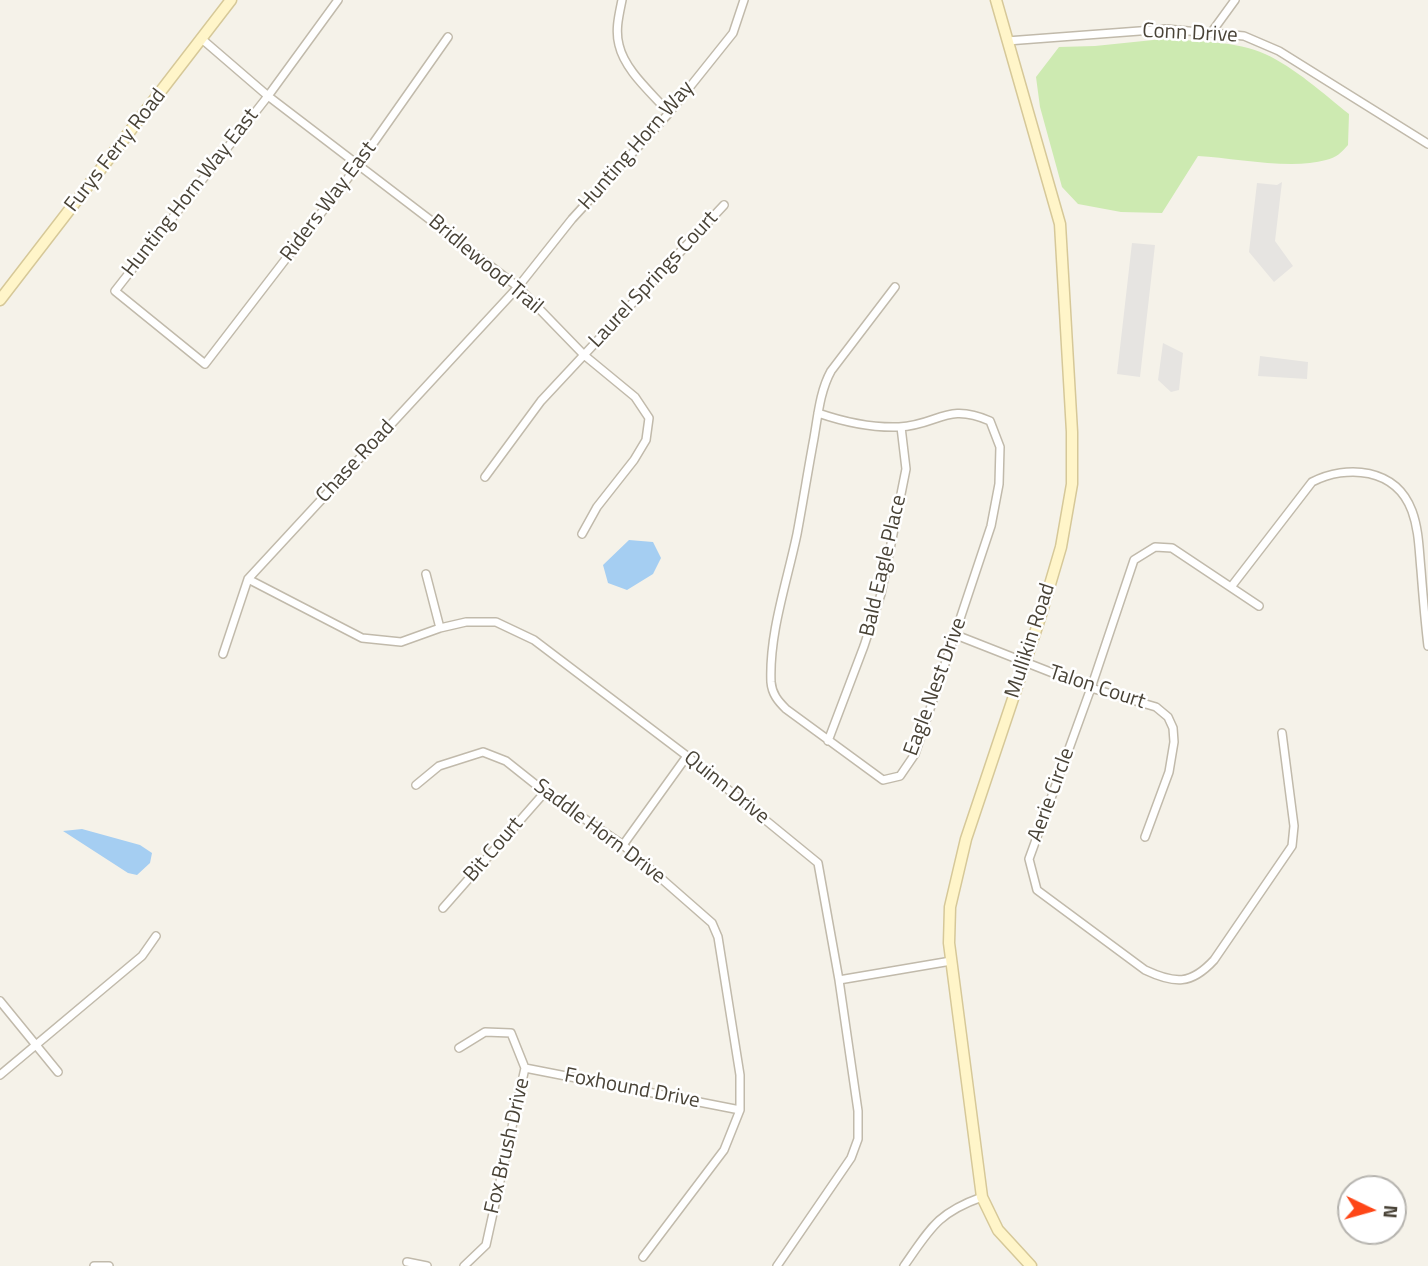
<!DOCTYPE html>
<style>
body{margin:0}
#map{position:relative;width:1428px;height:1266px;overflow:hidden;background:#f5f2e9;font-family:"Titillium Web",sans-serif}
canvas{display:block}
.north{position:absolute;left:1337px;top:1175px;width:70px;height:70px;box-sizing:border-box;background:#fff;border:2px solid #b6b4af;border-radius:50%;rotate:95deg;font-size:19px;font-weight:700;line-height:28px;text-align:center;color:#494337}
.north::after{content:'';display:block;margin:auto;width:24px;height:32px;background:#fe4617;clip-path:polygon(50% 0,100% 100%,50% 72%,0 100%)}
</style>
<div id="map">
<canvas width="1428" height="1266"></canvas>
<div class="north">N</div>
</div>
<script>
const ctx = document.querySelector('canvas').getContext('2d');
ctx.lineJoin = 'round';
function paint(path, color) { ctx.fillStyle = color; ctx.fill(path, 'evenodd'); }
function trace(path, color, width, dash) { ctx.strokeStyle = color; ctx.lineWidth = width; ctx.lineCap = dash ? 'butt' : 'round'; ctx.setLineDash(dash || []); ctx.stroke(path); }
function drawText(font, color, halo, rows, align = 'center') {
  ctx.font = font + ' "Titillium Web",sans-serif'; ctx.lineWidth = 5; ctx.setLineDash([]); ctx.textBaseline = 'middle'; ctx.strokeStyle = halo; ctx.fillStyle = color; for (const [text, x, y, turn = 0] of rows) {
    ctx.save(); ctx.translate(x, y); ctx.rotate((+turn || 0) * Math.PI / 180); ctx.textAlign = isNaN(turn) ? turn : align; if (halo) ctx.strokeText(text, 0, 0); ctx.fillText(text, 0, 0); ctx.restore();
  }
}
paint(new Path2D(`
 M1163 39C1193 41 1238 41 1265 54 1294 67 1324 94 1349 114L1348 145C1342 152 1336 158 1326 160 1291 170 1235 158 1198 156L1162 213 1121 212 1078 204 1062 187 1040 107 1036 77 1059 47 1095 46Z`), '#cdeab1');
paint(new Path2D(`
 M1282 182 1275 241 1293 266 1274 282 1249 252 1257 183 1277 185Z
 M1132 243 1155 245 1140 377 1117 374Z
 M1163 343 1183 353 1179 390 1171 392 1158 380Z
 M1260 356 1308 362 1307 379 1258 376Z`), '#e6e4e1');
paint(new Path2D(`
 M629 540 653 542 661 558 653 574 627 590 608 583 603 565Z
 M82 829 140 845 152 853 150 863 137 875 128 873 63 831Z`), '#a5cef2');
const street = new Path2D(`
 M338 0 268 96 115 291 205 364 358 165 448 37
 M622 0C619 15 615 30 619 45 625 71 652 93 669 113
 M1211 33 1235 0
 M203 40 268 96 518 287 584 355 635 397 649 418 646 440 634 460 597 507 582 534
 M1007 41 1166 29 1244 36 1279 51 1428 144
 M818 413C844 422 871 428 899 427 939 425 946 402 990 421L1000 447 999 484 991 526 915 754 900 776 883 780 786 709C778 701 772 694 771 682 769 633 787 582 797 534 803 502 808 470 814 438 818 415 820 391 831 371L895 287
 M485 477 541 401 724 205
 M426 574 440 628
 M248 579 362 638 401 642 440 628 466 622H496L534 640 687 756 818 863 839 980 858 1111V1139L851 1158 777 1266
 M1231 587 1312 482C1347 464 1396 468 1412 511 1419 530 1419 550 1421 570 1423 596 1425 621 1428 646
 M1259 606 1172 548 1155 547 1134 560 1091 688 1029 859 1037 890 1145 970C1175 984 1191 985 1214 960L1292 846 1294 826 1282 733
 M956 635 1091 688 1156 707 1168 717 1173 728 1174 742 1169 772 1145 837
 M223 654 248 579 518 287 572 219 669 113 733 33 744 0
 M828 741 864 646 881 594 906 469 901 427
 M416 785 439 766 483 752 506 761 545 792 623 845 712 923 718 937 740 1075V1110L724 1150 643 1257
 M623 845 687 756
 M443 908 545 792
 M839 980 951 961
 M0 1001 58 1072
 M459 1048 485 1032 511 1033 525 1068 486 1245 464 1266
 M525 1068 740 1110
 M0 1075 142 956 156 936
 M407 1262 427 1266
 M94 1266H109
 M904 1266C930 1229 937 1213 982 1197`);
const secondary = new Path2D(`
 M996 0 1060 224 1072 432V484L1061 547 1041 615 966 839 950 907 949 943 982 1197 998 1230 1031 1266
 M0 300 231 0`);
trace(street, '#c1baab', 10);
trace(secondary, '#d6c898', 13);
trace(street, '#fff', 7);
trace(secondary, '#fff5c9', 10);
drawText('21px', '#494337', '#fff', [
 ["Conn Drive",1190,34,3],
 ["Hunting Horn Way",637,146,-49],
 ["Furys Ferry Road",116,151,-52],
 ["Hunting Horn Way East",191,193,-52],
 ["Riders Way East",329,202,-53],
 ["Bridlewood Trail",485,265,40],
 ["Laurel Springs Court",654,280,-47],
 ["Chase Road",356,462,-47],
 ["Bald Eagle Place",884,566,-77],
 ["Mullikin Road",1031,641,-72],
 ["Eagle Nest Drive",936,687,-70],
 ["Talon Court",1097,688,18],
 ["Quinn Drive",726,788,39],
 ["Aerie Circle",1052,795,-70],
 ["Saddle Horn Drive",599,832,37],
 ["Bit Court",494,850,-49],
 ["Foxhound Drive",632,1089,11],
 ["Fox Brush Drive",508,1146,-77]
]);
</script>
